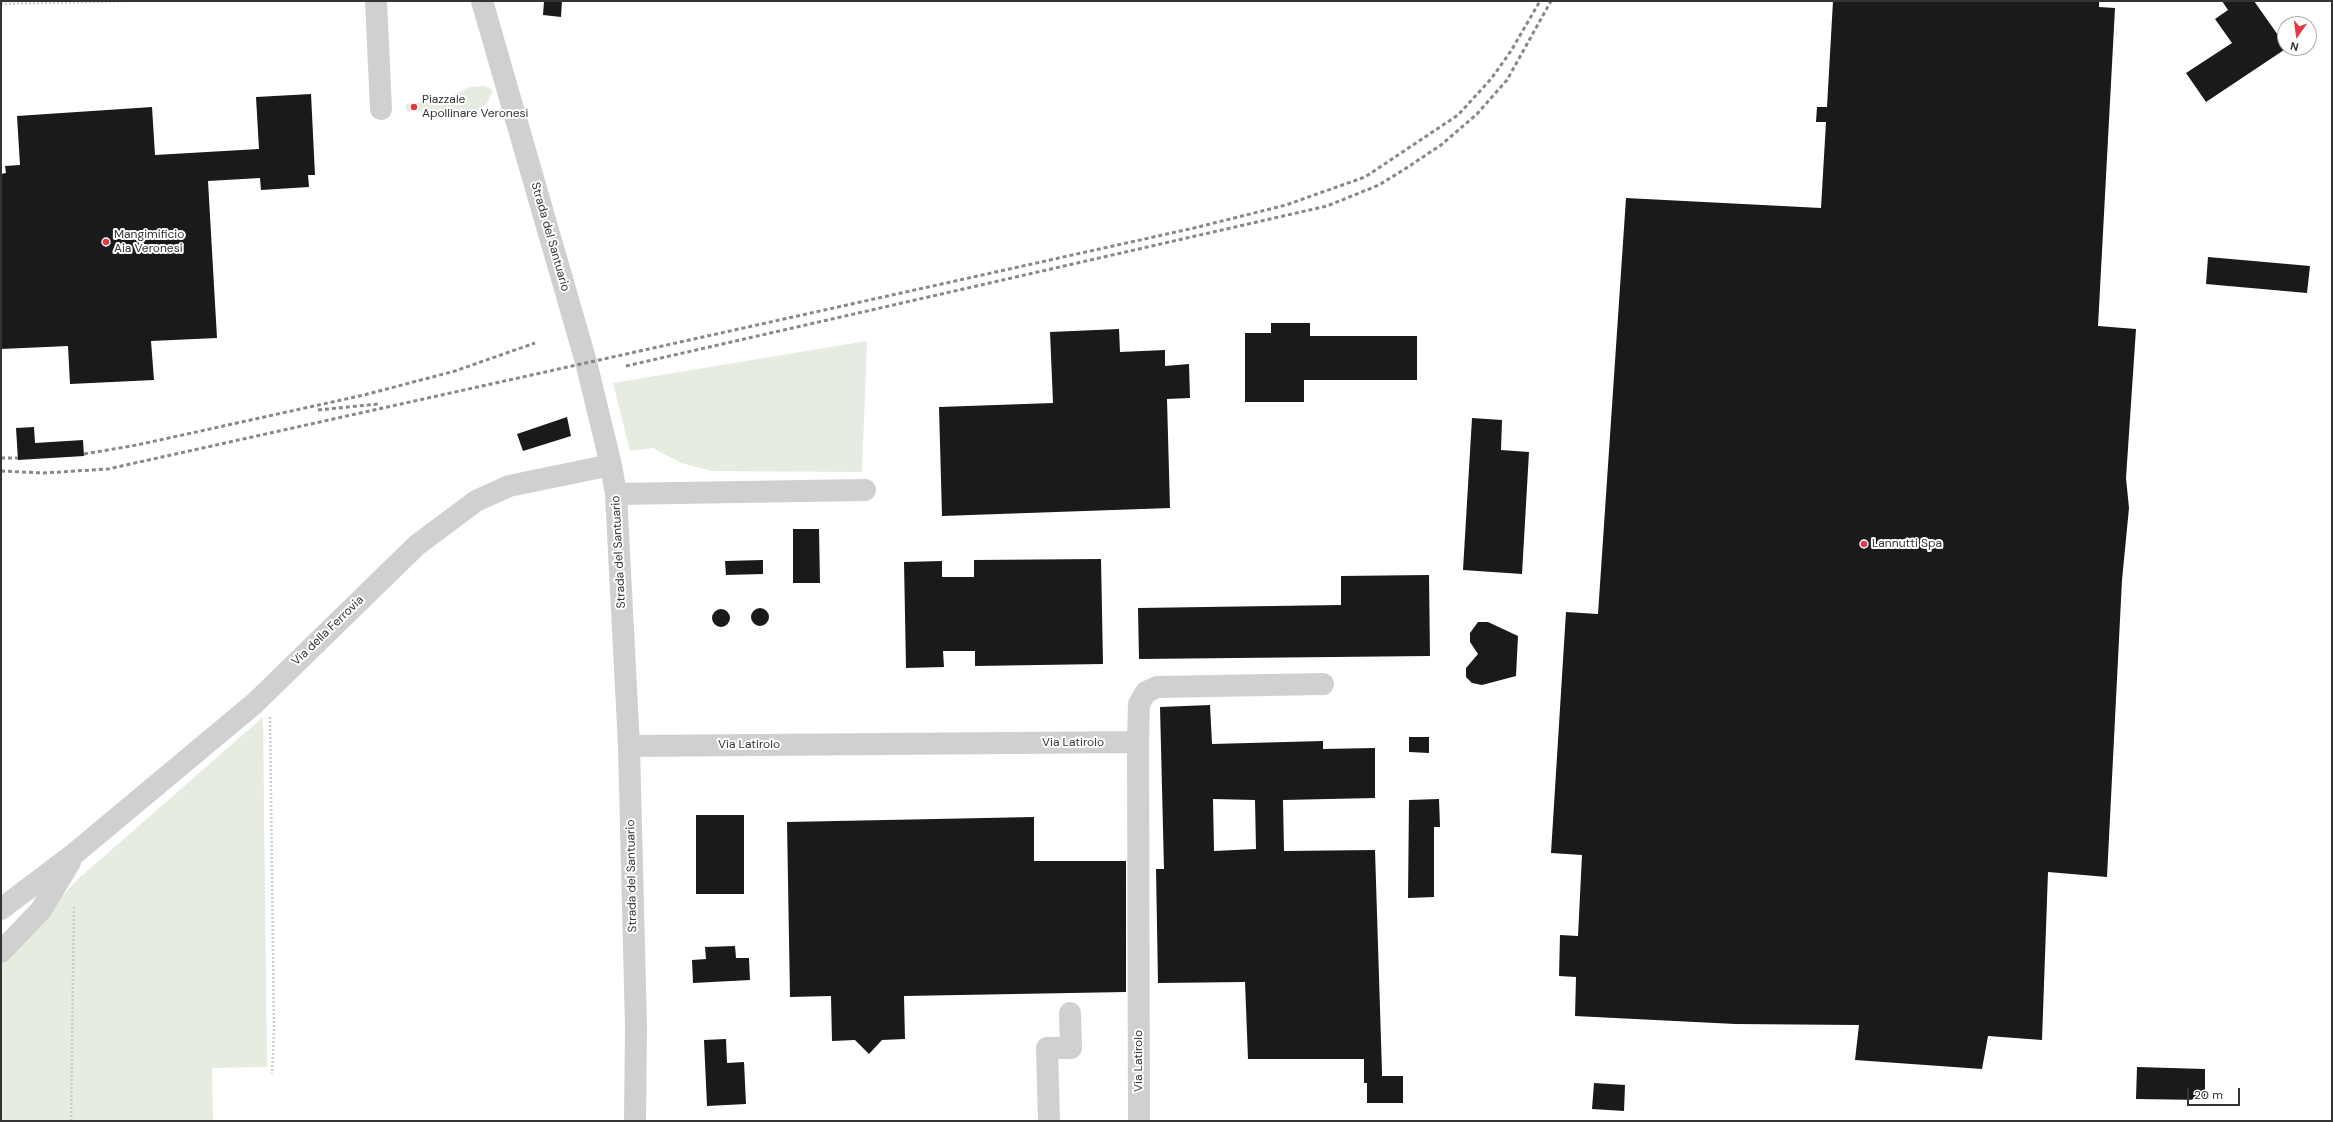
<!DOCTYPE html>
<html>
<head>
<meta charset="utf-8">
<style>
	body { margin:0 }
	#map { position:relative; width:2333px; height:1122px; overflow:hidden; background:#fff; font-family:"DM Sans",sans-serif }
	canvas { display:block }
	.frame { position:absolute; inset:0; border:2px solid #333; pointer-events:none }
	.north { position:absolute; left:2277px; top:16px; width:40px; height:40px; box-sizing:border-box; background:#fff; border:1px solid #adadad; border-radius:50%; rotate:194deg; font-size:11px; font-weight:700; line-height:16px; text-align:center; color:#333 }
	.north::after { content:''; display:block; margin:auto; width:14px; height:18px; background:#e63946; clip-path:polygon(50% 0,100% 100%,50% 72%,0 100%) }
	.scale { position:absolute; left:2187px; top:1088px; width:53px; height:18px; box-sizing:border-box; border:2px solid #333; border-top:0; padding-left:5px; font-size:12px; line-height:14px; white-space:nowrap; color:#333; -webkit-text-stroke:3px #fff; paint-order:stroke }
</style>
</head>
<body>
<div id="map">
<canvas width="2333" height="1122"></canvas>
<div class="frame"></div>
<div class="north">N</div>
<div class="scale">20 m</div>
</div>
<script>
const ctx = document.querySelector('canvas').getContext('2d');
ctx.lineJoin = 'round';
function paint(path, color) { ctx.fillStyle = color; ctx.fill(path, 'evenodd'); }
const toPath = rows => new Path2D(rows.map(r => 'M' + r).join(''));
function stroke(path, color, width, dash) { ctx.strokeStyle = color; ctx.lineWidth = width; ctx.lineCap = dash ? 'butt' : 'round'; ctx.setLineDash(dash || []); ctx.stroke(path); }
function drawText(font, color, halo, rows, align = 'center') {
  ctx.font = font + ' "DM Sans",sans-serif'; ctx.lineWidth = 4; ctx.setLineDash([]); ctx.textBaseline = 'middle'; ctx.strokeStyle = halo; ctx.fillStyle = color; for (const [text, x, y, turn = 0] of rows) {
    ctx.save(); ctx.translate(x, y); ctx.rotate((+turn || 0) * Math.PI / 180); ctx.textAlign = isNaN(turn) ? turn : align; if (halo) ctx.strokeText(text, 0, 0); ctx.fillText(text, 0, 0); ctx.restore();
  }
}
const green = toPath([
	[485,86,493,90,488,102,477,111,457,113,406,111,406,104,441,100,470,87],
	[867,341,862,472,712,471,681,463,653,448,630,451,613,383],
	[263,717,267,1067,212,1068,213,1121,1,1121,1,963,77,880]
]);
const building = toPath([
	[544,1,562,1,561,17,543,15],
	[1833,1,2099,1,2099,7,2115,8,2098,326,2136,329,2126,478,2129,508,2122,580,2107,877,2048,872,2042,1040,1988,1036,1982,1069,1855,1060,1859,1025,1735,1024,1575,1016,1576,977,1559,976,1560,935,1578,936,1582,855,1551,853,1566,612,1598,614,1626,198,1821,208,1826,122,1816,122,1817,107,1827,107],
	[2222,1,2254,1,2285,45,2285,48,2287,48,2206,102,2186,73,2232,43,2215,19,2228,10],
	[311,94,315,175,308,175,309,187,261,190,260,178,208,181,217,338,151,341,154,380,70,384,68,346,1,349,1,174,6,173,5,166,20,165,17,116,152,107,155,155,259,149,256,97],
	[2208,257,2310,266,2307,293,2206,284],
	[1271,323,1310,323,1310,336,1417,336,1417,380,1304,380,1304,402,1245,402,1245,333,1271,333],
	[1119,329,1120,352,1165,350,1165,366,1189,364,1190,398,1167,399,1170,508,942,516,939,407,1053,403,1050,332],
	[567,417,571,436,523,451,517,434],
	[1472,418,1502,420,1501,450,1529,452,1522,574,1463,570],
	[34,427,35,443,83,440,84,456,18,460,16,428],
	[793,529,819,529,820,583,793,583],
	[1101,559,1103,664,975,666,975,651,943,651,944,667,906,668,904,562,942,561,942,577,974,577,974,560],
	[763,560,763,574,726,575,725,561],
	[1429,575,1430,656,1139,659,1138,608,1341,605,1341,576],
	'751 617a9 9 0 1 1 18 0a9 9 0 1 1-18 0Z',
	'712 618a9 9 0 1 1 18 0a9 9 0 1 1-18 0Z',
	[1478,622,1488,622,1518,636,1516,676,1482,685,1472,683,1466,677,1466,668,1478,654,1470,642,1470,633],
	[1210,705,1212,744,1323,741,1323,749,1375,748,1375,798,1283,800,1284,851,1375,850,1382,1072,1382,1076,1403,1076,1403,1103,1367,1103,1367,1083,1364,1083,1364,1059,1248,1059,1245,982,1158,983,1156,869,1164,869,1160,707],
	[1213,799,1255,800,1256,849,1214,851],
	[1409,737,1429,737,1429,753,1409,752],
	[1439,799,1440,827,1434,827,1434,897,1408,898,1409,800],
	[696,815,744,815,744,894,696,894],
	[1034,817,1034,861,1126,861,1126,992,904,996,905,1039,882,1040,869,1054,855,1040,832,1041,831,996,790,997,787,822],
	[735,946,736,958,749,958,750,980,693,983,692,960,706,959,705,947],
	[726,1039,727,1063,744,1062,746,1104,707,1106,704,1040],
	[2137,1067,2205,1069,2205,1100,2136,1099],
	[1594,1083,1625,1085,1624,1111,1592,1109]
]);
const path = toPath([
	[1,4,129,1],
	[270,717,274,1030,272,1074],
	[71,1121,74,905]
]);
const minor = toPath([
	[376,1,381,109],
	[482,1,586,362,611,465,616,494,629,746,636,1027,635,1121],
	[616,494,865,490],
	[1138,742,1139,704,1146,692,1157,687,1323,684],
	[629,746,1138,742,1139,1121],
	[1,909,74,854,255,703,417,545,476,501,509,486,611,465],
	[1,952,41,910,70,862],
	[1049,1121,1047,1048,1071,1048,1070,1013]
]);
const rail = toPath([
	[626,366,1327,206,1379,185,1408,167,1441,145,1477,114,1507,80,1551,1],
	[318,410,378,404],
	[84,454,137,445,364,395,455,371,535,343],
	[1,458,18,458],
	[1,471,43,473,108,469,1194,228,1286,205,1365,177,1458,115,1491,79,1511,51,1540,1]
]);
const markers = [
	[414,107,4,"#e63946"],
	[106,242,4,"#e63946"],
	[1864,544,4,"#e63946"]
];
const poiNames = [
	["Piazzale",422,100],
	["Apollinare Veronesi",422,114],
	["Mangimificio",114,235],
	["Aia Veronesi",114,249],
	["Lannutti Spa",1872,544]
];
const streetNames = [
	["Strada del Santuario",550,237,74],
	["Strada del Santuario",619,552,-93],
	["Via della Ferrovia",328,631,-44],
	["Via Latirolo",1073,743],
	["Via Latirolo",749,745],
	["Strada del Santuario",632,876,-91],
	["Via Latirolo",1139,1061,-90]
];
paint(green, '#e6ecdf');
paint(building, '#1a1a1a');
stroke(path, '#cdcdcd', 2.5, [2, 2]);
stroke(minor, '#d0d0d0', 22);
stroke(rail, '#888', 3, [4, 3]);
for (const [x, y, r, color] of markers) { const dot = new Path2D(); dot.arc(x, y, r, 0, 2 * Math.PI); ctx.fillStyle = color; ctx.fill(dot); stroke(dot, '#fff', 1.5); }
drawText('12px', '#333', '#fff', poiNames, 'left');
drawText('12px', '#333', '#fff', streetNames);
</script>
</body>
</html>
